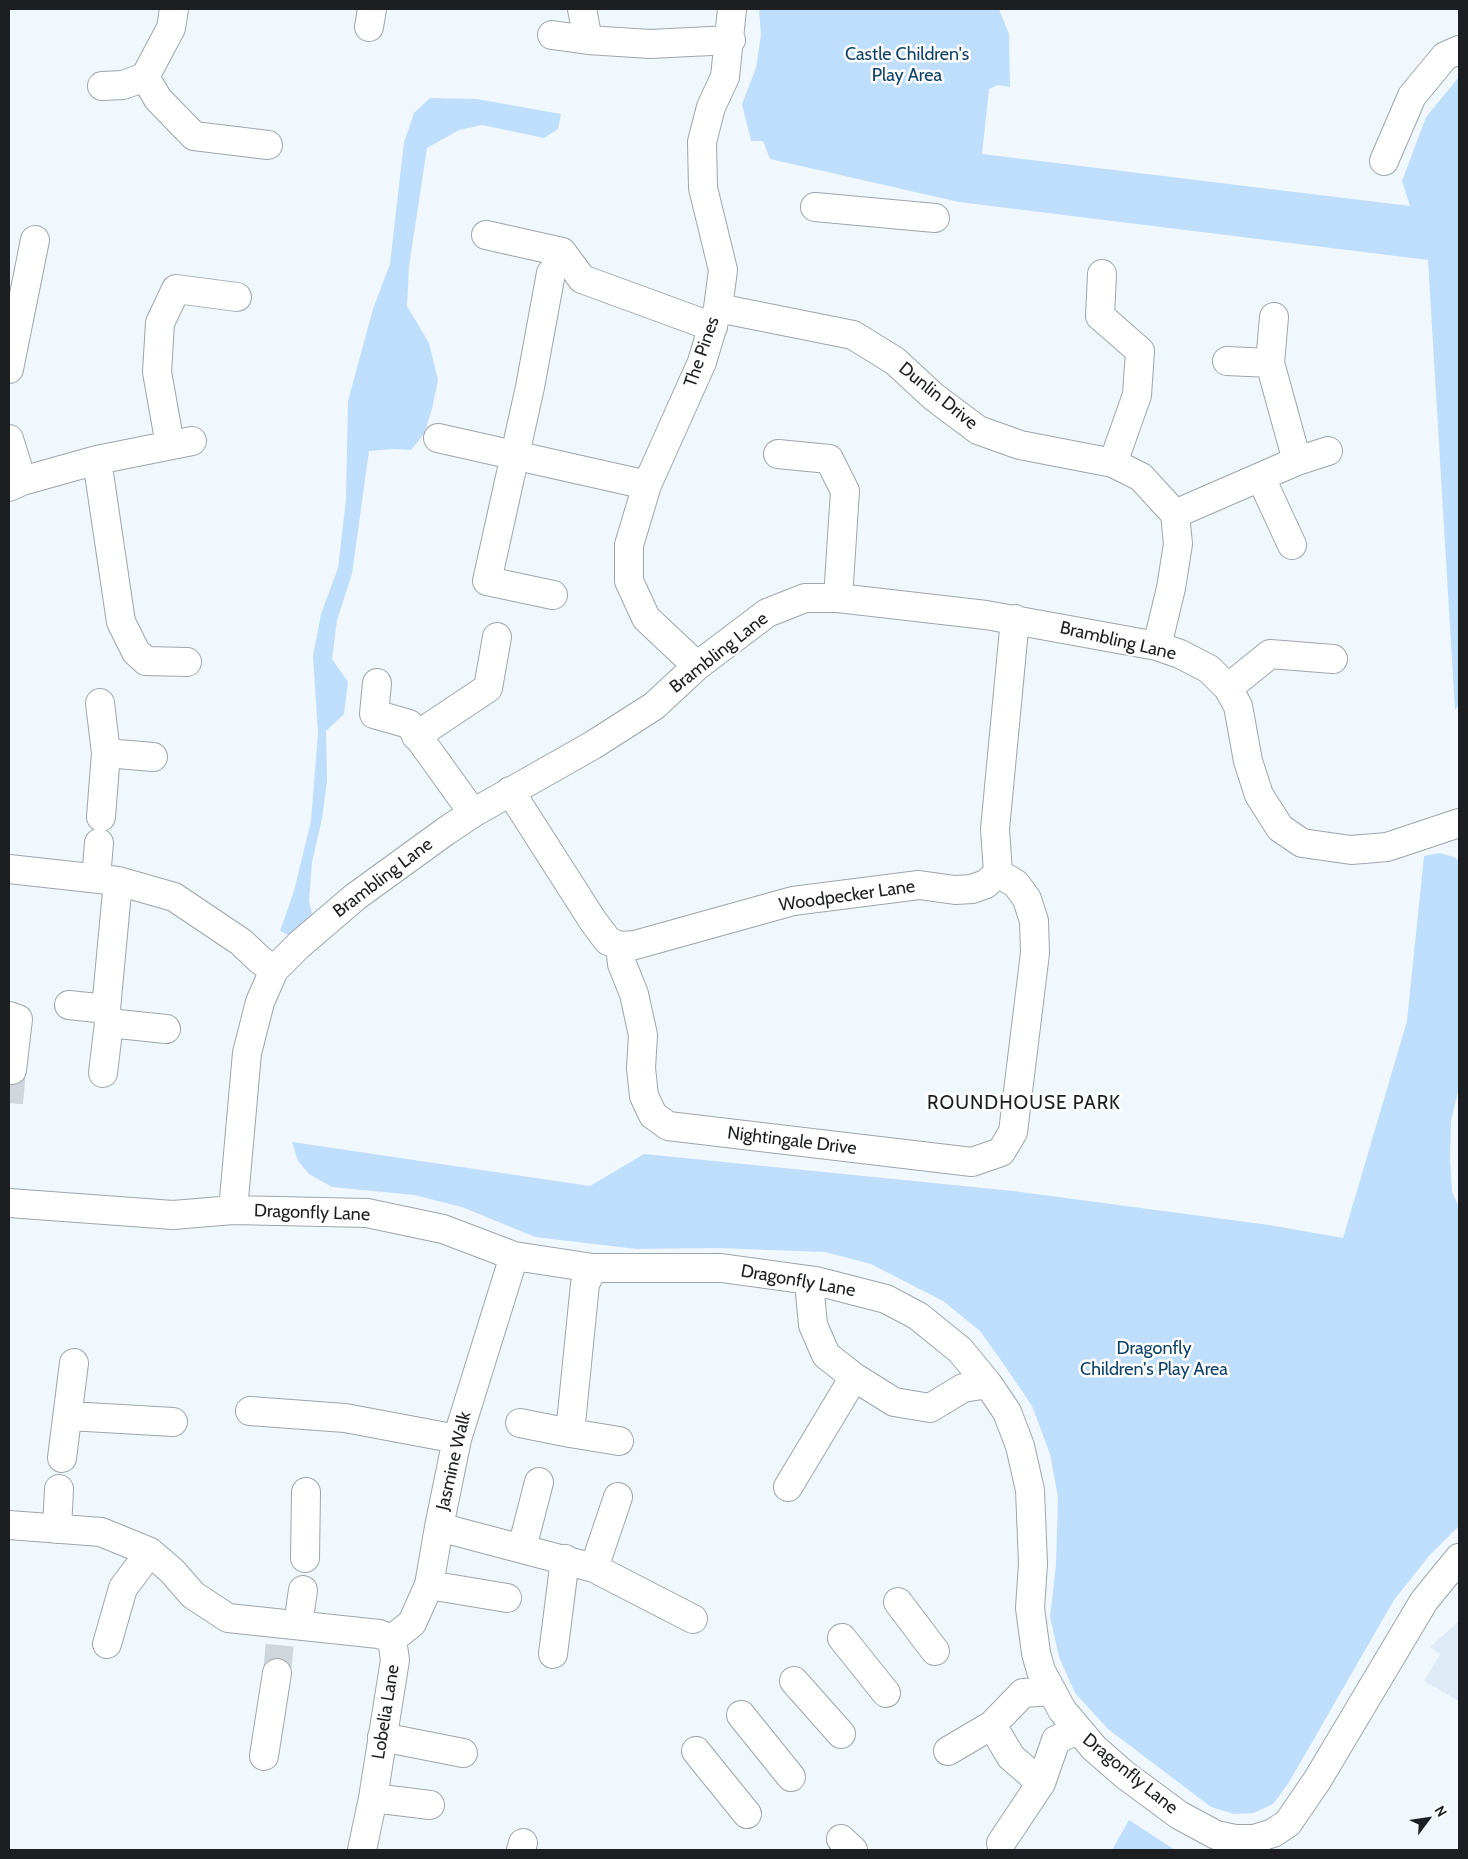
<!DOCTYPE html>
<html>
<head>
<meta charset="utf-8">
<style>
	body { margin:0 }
	#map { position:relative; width:1468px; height:1859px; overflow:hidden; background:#f0f7fd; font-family:Cabin,sans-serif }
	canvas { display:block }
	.frame { position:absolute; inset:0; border:10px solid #1c1e21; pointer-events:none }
	.north { position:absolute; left:1403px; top:1794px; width:50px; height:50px; -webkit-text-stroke:4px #fff; paint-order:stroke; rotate:59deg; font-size:14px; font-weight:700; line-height:20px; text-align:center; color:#1c1e21 }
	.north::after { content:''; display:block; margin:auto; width:18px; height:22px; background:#1c1e21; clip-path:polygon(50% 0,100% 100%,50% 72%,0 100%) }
</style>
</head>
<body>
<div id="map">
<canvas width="1468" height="1859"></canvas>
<div class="frame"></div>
<div class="north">N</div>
</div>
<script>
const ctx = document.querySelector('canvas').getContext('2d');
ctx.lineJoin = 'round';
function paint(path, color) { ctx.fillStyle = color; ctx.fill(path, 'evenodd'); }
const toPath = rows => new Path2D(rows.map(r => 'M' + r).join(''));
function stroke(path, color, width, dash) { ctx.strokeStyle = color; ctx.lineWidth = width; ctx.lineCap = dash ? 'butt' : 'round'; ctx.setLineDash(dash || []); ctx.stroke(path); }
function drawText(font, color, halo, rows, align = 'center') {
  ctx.font = font + ' Cabin,sans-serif'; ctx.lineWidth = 5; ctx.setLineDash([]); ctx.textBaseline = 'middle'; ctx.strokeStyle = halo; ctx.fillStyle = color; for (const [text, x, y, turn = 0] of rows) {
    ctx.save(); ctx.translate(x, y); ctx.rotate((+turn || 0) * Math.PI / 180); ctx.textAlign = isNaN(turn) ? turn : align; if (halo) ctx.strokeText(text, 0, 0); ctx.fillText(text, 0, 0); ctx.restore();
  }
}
const built = toPath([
	[1459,1621,1459,1701,1424,1681,1440,1654,1430,1647]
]);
const green = toPath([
	[759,9,999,9,1009,34,1010,87,998,85,989,89,982,154,1410,206,1402,181,1426,117,1459,77,1459,705,1455,710,1428,260,959,202,770,159,763,141,751,141,742,104,756,68,761,35],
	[430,98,477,99,561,114,558,129,544,138,482,125,459,130,427,148,409,266,407,306,429,343,438,380,432,409,424,434,411,450,394,449,369,451,352,574,337,620,332,659,348,682,344,714,326,731,327,781,322,819,312,862,309,901,312,914,305,929,290,936,280,931,294,891,311,821,318,733,313,656,321,614,338,568,346,500,348,401,373,309,390,264,404,142,414,113],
	[1439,853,1454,857,1459,861,1459,1088,1451,1121,1450,1157,1452,1192,1459,1207,1459,1526,1429,1556,1394,1600,1288,1784,1273,1804,1254,1813,1234,1814,1211,1807,1108,1729,1075,1693,1059,1657,1050,1617,1056,1565,1058,1497,1050,1454,1032,1406,1005,1366,980,1331,943,1301,871,1264,825,1252,716,1248,636,1249,535,1237,462,1207,414,1195,332,1187,309,1174,298,1161,292,1142,590,1186,644,1154,1013,1191,1269,1225,1343,1238,1407,1021,1424,856],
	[1129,1820,1172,1848,1175,1850,1112,1850]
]);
const minorTunnel = toPath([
	[9,1103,12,1070],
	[277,1673,280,1642]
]);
const minor = toPath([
	[582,9,588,40,650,44,731,40],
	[369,27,372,9],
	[552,35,588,40],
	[145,77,158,99,194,136,268,145],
	[102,86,123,85,145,77,171,28,174,9],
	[1384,161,1412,96,1445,56,1459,50],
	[815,207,935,218],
	[486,235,562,252,582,279,713,327],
	[551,273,530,387,487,581,553,595],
	[1102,274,1100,316,1140,351,1137,395,1113,463],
	[718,308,853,335,895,361,934,397,978,430,1020,445,1113,463,1141,477,1175,514,1178,544,1171,588,1157,646],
	[1274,317,1270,363,1297,461],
	[1227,361,1270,363],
	[9,369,35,240],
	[438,438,647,485],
	[9,439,22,481],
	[170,445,157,372,160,323,176,289,237,297],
	[778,454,829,459,845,491,838,598],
	[97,460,121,622,136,652,146,661,187,662],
	[1261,478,1292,545],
	[9,487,22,481,97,460,192,441],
	[1175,514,1297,461,1328,451],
	[697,666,646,618,629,581,629,545,647,485,702,362,718,308,723,270,703,188,702,142,711,107,725,77,732,9],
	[377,683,374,714,409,724,473,813],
	[1228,688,1270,654,1333,659],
	[100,703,106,753],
	[416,736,488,688,497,637],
	[510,791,593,921,608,941,620,946,622,964,634,994,643,1035,641,1068,644,1096,653,1115,668,1126,972,1162,1001,1152,1013,1132,1035,953,1034,921,1027,899,1016,884,998,873],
	[101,817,106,753,153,757],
	[9,869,118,881,174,897,241,942,260,960,274,970],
	[96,878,99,843],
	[620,946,635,945,793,901,919,885,955,890,972,889,986,884,998,873,995,829,1015,619],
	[69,1005,106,1009,118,881],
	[106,1009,109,1023,166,1029],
	[9,1016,18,1019,12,1070],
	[103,1073,109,1023],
	[9,1203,173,1215,233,1210,367,1213,443,1229,514,1256,593,1268,721,1268,816,1281,886,1299,918,1316,960,1350,988,1384,1007,1412,1020,1446,1030,1490,1033,1564,1030,1608,1036,1653,1041,1671,1062,1710,1094,1748,1125,1775,1179,1815,1216,1835,1235,1839,1254,1839,1273,1833,1288,1823,1318,1779,1424,1601,1459,1558],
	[233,1210,247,1053,260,1002,274,970,299,945,355,897,446,831,473,813,593,745,654,706,697,666,767,613,805,598,838,598,986,615,1157,646,1180,654,1209,669,1228,688,1238,706,1248,761,1259,795,1280,828,1302,843,1351,850,1387,847,1459,823],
	[514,1256,457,1439,439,1527,594,1568,693,1619],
	[593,1268,585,1284,570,1433,619,1441],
	[816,1281,810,1293,813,1325,826,1355,854,1377,894,1402,930,1408,963,1388,988,1384],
	[250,1411,345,1418,457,1439],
	[69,1416,173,1422],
	[520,1423,570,1433],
	[62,1458,74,1363],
	[788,1487,854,1377],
	[9,1525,101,1532,150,1552,172,1571,193,1595,228,1618,379,1634,392,1639],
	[57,1529,59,1489],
	[522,1548,539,1482],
	[305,1558,306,1492],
	[594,1568,618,1497],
	[429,1585,507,1598],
	[898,1602,935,1651],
	[298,1625,303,1590],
	[842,1638,886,1693],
	[107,1644,123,1588,150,1552],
	[553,1654,565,1559],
	[794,1681,841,1734],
	[741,1715,791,1777],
	[992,1725,1011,1757,1041,1783],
	[382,1737,463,1753],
	[696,1751,747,1814],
	[948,1751,992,1725,1023,1693,1052,1691],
	[264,1756,277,1673],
	[373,1798,430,1805],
	[841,1839,853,1850],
	[1001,1843,1041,1783,1056,1740,1077,1730],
	[362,1850,373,1798,395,1660,392,1639,412,1623,429,1585,439,1527],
	[521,1850,523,1843]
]);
const parkNames = [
	["Castle Children's",907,55],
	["Play Area",907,76],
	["Dragonfly",1154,1349],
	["Children's Play Area",1154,1370]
];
const streetNames = [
	["The Pines",702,352,-71],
	["Dunlin Drive",938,396,39],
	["Brambling Lane",1118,641,13],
	["Brambling Lane",719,653,-38],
	["Brambling Lane",383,878,-37],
	["Woodpecker Lane",847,896,-8],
	["Nightingale Drive",792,1141,7],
	["Dragonfly Lane",312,1213,2],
	["Dragonfly Lane",798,1281,10],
	["Jasmine Walk",454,1461,-77],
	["Lobelia Lane",386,1712,-81],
	["Dragonfly Lane",1130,1774,39]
];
const neighbourhoodNames = [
	["ROUNDHOUSE PARK",1024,1103]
];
paint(built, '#deebf7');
paint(green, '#bfdefc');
stroke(minorTunnel, '#d0d6dc', 28, [28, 14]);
stroke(minor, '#9ea5ab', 30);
stroke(minor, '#fff', 28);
drawText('18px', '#0f4268', '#fff', parkNames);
drawText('18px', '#1c1e21', '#fff', streetNames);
ctx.letterSpacing = '1px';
drawText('19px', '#1c1e21', '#fff', neighbourhoodNames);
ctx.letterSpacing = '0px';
</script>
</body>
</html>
